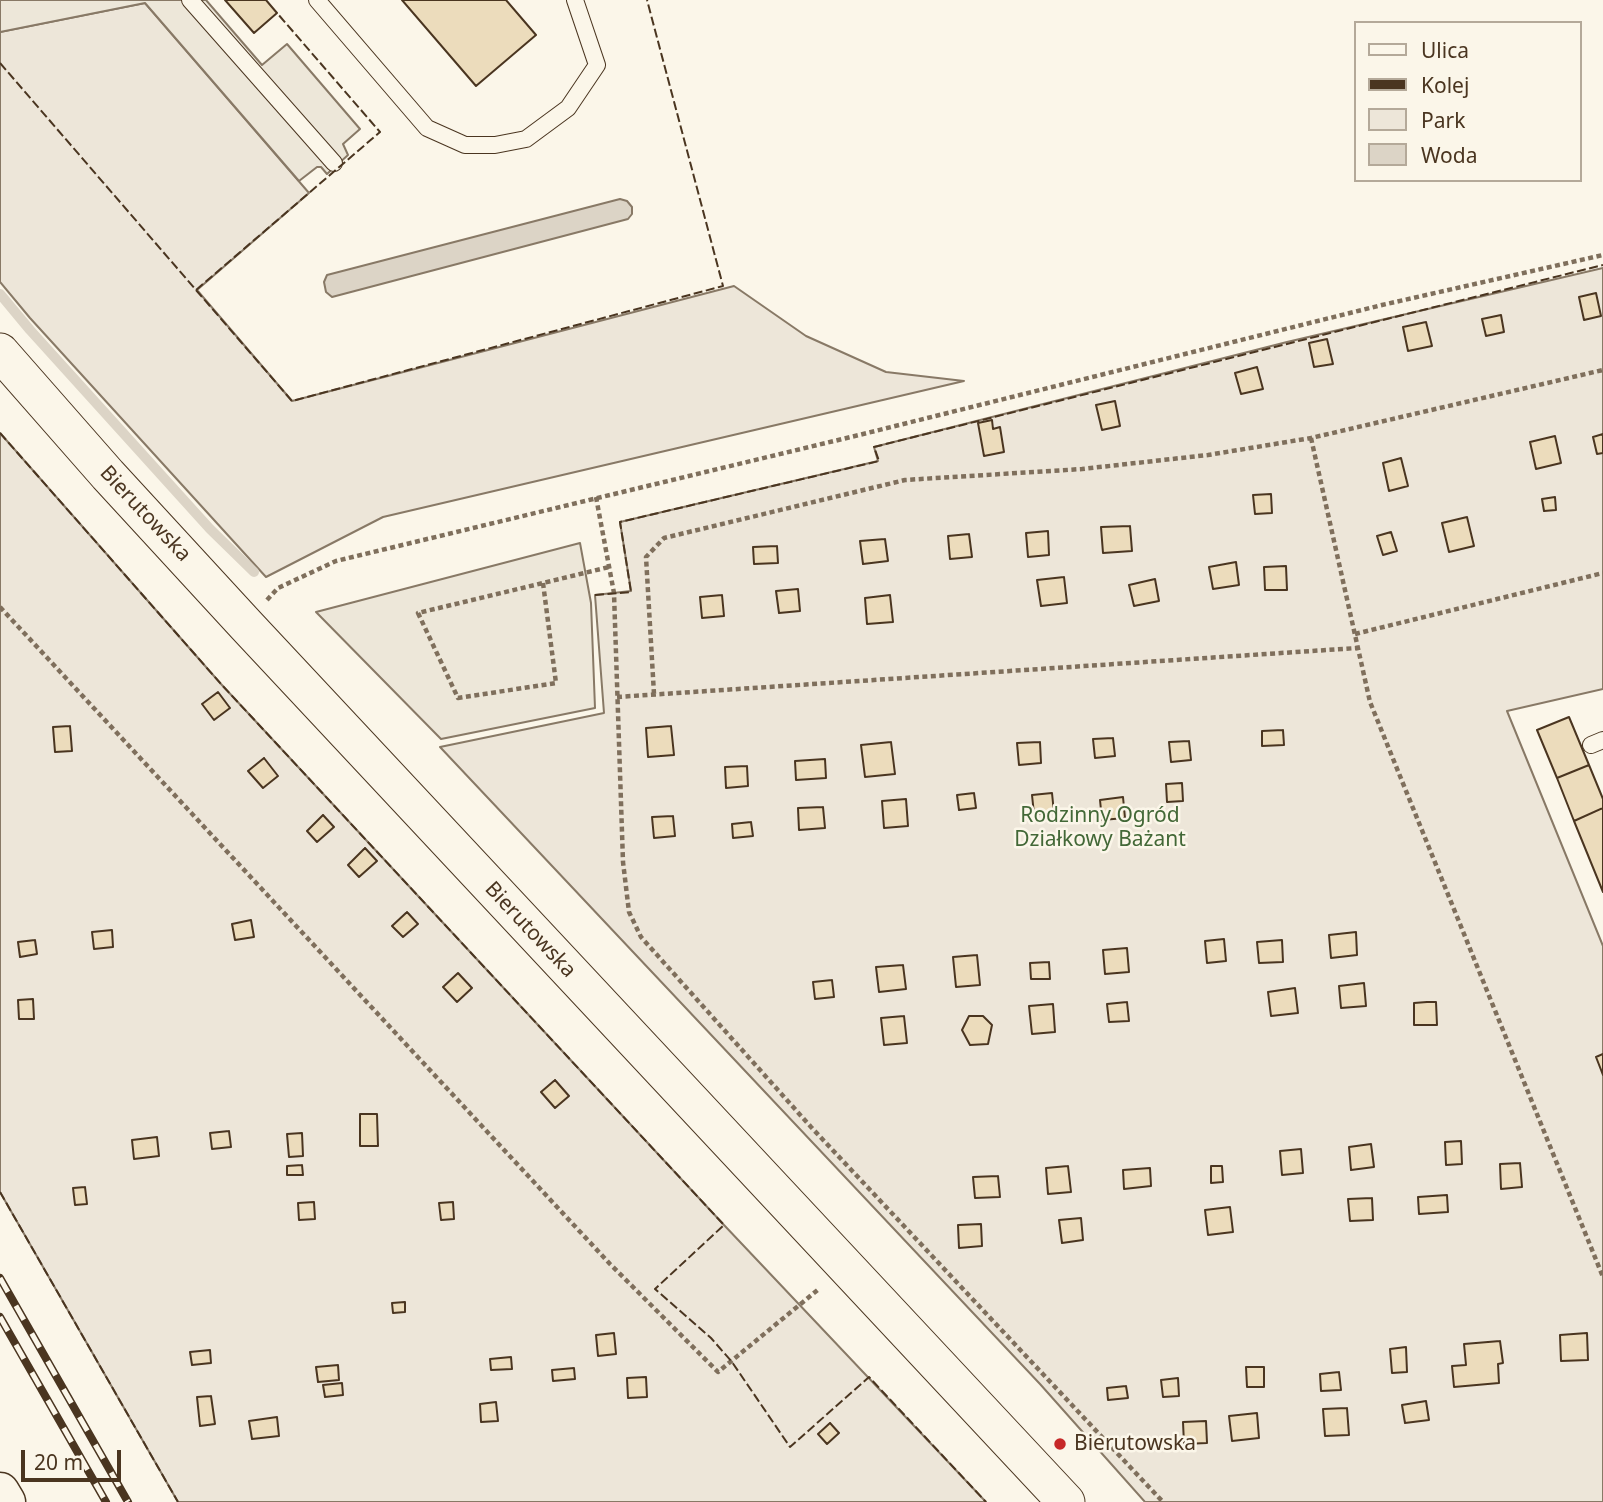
<!DOCTYPE html>
<html>
<head>
<meta charset="utf-8">
<style>
	body { margin:0 }
	#map { position:relative; width:1603px; height:1502px; overflow:hidden; background:#fbf6e9; font-family:"Noto Sans",sans-serif }
	canvas { display:block }
	.legend { position:absolute; left:1354px; top:21px; width:228px; height:161px; box-sizing:border-box; background:#fbf6e9; border:2px solid #b4a999; margin:0; padding:9px 12px; list-style:none; font-size:21px; color:#4a3520 }
	.legend li { display:flex; align-items:center; gap:14px; height:35px }
	.legend b { width:35px; border:2px solid #b4a999 }
	.scale { position:absolute; left:21px; top:1450px; width:100px; height:32px; box-sizing:border-box; border:4px solid #4a3520; border-top:0; padding-left:9px; font-size:21px; line-height:24px; white-space:nowrap; color:#4a3520; -webkit-text-stroke:5px #fbf6e9; paint-order:stroke }
</style>
</head>
<body>
<div id="map">
<canvas width="1603" height="1502"></canvas>
<ul class="legend">
<li><b style="height:9px;background:#fbf6e9"></b>Ulica</li>
<li><b style="height:9px;background:#4a3520"></b>Kolej</li>
<li><b style="height:19px;background:#ede6d9"></b>Park</li>
<li><b style="height:19px;background:#dcd4c6"></b>Woda</li>
</ul>
<div class="scale">20 m</div>
</div>
<script>
const ctx = document.querySelector('canvas').getContext('2d');
ctx.lineJoin = 'round';
function paint(path, color) { ctx.fillStyle = color; ctx.fill(path, 'evenodd'); }
const toPath = rows => new Path2D(rows.map(r => 'M' + r).join(''));
function stroke(path, color, width, dash) { ctx.strokeStyle = color; ctx.lineWidth = width; ctx.lineCap = dash ? 'butt' : 'round'; ctx.setLineDash(dash || []); ctx.stroke(path); }
function drawText(font, color, halo, rows, align = 'center') {
  ctx.font = font + ' "Noto Sans",sans-serif'; ctx.lineWidth = 5; ctx.setLineDash([]); ctx.textBaseline = 'middle'; ctx.strokeStyle = halo; ctx.fillStyle = color; for (const [text, x, y, turn = 0] of rows) {
    ctx.save(); ctx.translate(x, y); ctx.rotate((+turn || 0) * Math.PI / 180); ctx.textAlign = isNaN(turn) ? turn : align; if (halo) ctx.strokeText(text, 0, 0); ctx.fillText(text, 0, 0); ctx.restore();
  }
}
const green = toPath([
	[145,3,309,193,197,290,292,401,734,286,806,336,886,372,964,381,383,517,266,577,30,318,0,282,0,32,145,3],
	[1603,268,1603,689,1507,711,1603,946,1603,1502,1145,1502,1040,1384,440,747,604,713,595,595,631,591,620,522,878,461,874,447,1287,342,1603,268],
	[0,433,221,684,724,1225,986,1502,178,1502,0,1192,0,433]
]);
const parking = toPath([
	[0,0,206,0,262,65,287,44,360,129,343,144,348,155,327,174,321,167,317,167,299,181,145,3,0,32,0,0],
	[580,543,591,603,595,708,441,739,316,612,580,543]
]);
const water = toPath([
	[620,199,627,201,632,207,632,214,628,219,332,297,326,292,324,282,327,275,620,199]
]);
const stream = toPath([
	[0,294,30,330,210,529,254,572]
]);
const building = toPath([
	[225,0,266,0,277,13,254,33,225,0],
	[402,0,506,0,536,35,476,86,402,0],
	[1596,293,1601,316,1584,320,1579,297,1596,293],
	[1501,315,1504,332,1486,336,1482,319,1501,315],
	[1426,322,1432,346,1408,351,1403,327,1426,322],
	[1327,339,1333,364,1314,367,1309,343,1327,339],
	[1257,367,1263,389,1241,394,1235,373,1257,367],
	[1115,401,1120,426,1102,430,1096,405,1115,401],
	[992,420,993,429,1000,427,1004,452,984,456,978,423,992,420],
	[1603,434,1603,453,1597,454,1593,437,1603,434],
	[1555,436,1561,463,1536,469,1530,442,1555,436],
	[1401,458,1408,486,1389,491,1383,463,1401,458],
	[1271,494,1272,513,1255,514,1253,495,1271,494],
	[1555,497,1556,510,1544,511,1542,499,1555,497],
	[1467,517,1474,546,1449,552,1442,523,1467,517],
	[1130,526,1132,551,1103,553,1101,527,1130,526],
	[1048,531,1049,555,1028,557,1026,533,1048,531],
	[1391,532,1397,551,1383,555,1377,536,1391,532],
	[969,534,972,557,950,559,948,536,969,534],
	[885,539,888,561,863,564,860,541,885,539],
	[777,546,778,563,754,564,753,547,777,546],
	[1236,562,1239,585,1213,589,1209,567,1236,562],
	[1286,566,1287,590,1265,590,1264,567,1286,566],
	[1064,577,1067,603,1041,606,1037,580,1064,577],
	[1155,579,1159,601,1134,606,1129,585,1155,579],
	[798,589,800,611,779,613,776,591,798,589],
	[722,595,724,616,702,618,700,597,722,595],
	[890,595,893,622,867,624,865,598,890,595],
	[218,692,230,708,214,720,202,704,218,692],
	[1569,717,1589,765,1557,778,1537,730,1569,717],
	[70,726,72,751,55,752,53,727,70,726],
	[671,726,674,755,648,757,646,728,671,726],
	[1283,730,1284,745,1262,746,1262,731,1283,730],
	[1113,738,1115,756,1095,758,1093,739,1113,738],
	[1189,741,1191,760,1171,762,1169,742,1189,741],
	[891,742,895,774,865,777,861,745,891,742],
	[1040,742,1041,763,1019,765,1017,743,1040,742],
	[264,758,278,776,263,788,248,771,264,758],
	[825,759,826,778,796,780,795,761,825,759],
	[1589,765,1603,799,1603,808,1574,821,1557,778,1589,765],
	[747,766,748,786,726,788,725,767,747,766],
	[1182,783,1183,801,1167,802,1166,784,1182,783],
	[974,793,976,808,959,810,957,795,974,793],
	[1052,793,1054,813,1034,814,1032,795,1052,793],
	[1123,797,1125,818,1102,820,1100,800,1123,797],
	[906,799,908,826,884,828,882,801,906,799],
	[823,807,825,828,799,830,798,808,823,807],
	[1603,808,1603,892,1574,821,1603,808],
	[323,815,334,827,317,842,307,831,323,815],
	[673,816,675,836,654,838,652,817,673,816],
	[751,822,753,836,733,838,732,824,751,822],
	[365,848,377,861,359,877,348,865,365,848],
	[407,912,418,924,403,937,392,926,407,912],
	[251,920,254,937,235,940,232,924,251,920],
	[112,930,113,947,94,949,92,932,112,930],
	[1356,932,1357,955,1331,958,1329,935,1356,932],
	[1224,939,1226,961,1207,963,1205,941,1224,939],
	[35,940,37,954,20,957,18,942,35,940],
	[1282,940,1283,962,1259,963,1257,942,1282,940],
	[1127,948,1129,972,1105,974,1103,950,1127,948],
	[977,955,980,985,956,987,953,957,977,955],
	[1049,962,1050,979,1031,979,1030,963,1049,962],
	[903,965,906,989,879,992,876,967,903,965],
	[458,973,472,988,457,1002,443,987,458,973],
	[832,980,834,997,815,999,813,982,832,980],
	[1364,983,1366,1006,1341,1008,1339,986,1364,983],
	[1295,988,1298,1013,1271,1016,1268,992,1295,988],
	[33,999,34,1019,19,1019,18,1000,33,999],
	[1127,1002,1129,1021,1109,1022,1107,1004,1127,1002],
	[1427,1002,1436,1002,1437,1025,1414,1025,1414,1003,1427,1002],
	[1053,1004,1055,1032,1032,1034,1029,1006,1053,1004],
	[904,1016,907,1043,884,1045,881,1018,904,1016],
	[969,1016,983,1016,992,1025,988,1044,970,1045,962,1030,969,1016],
	[1603,1054,1603,1075,1596,1057,1603,1054],
	[555,1080,569,1096,555,1108,541,1092,555,1080],
	[360,1114,377,1114,378,1146,360,1146,360,1114],
	[229,1131,231,1147,212,1149,210,1133,229,1131],
	[302,1133,303,1156,289,1157,287,1134,302,1133],
	[157,1137,159,1156,134,1159,132,1140,157,1137],
	[1461,1141,1462,1164,1446,1165,1445,1142,1461,1141],
	[1371,1144,1374,1167,1351,1170,1349,1147,1371,1144],
	[1301,1149,1303,1173,1282,1175,1280,1151,1301,1149],
	[1520,1163,1522,1187,1501,1189,1500,1164,1520,1163],
	[302,1165,303,1175,287,1175,287,1166,302,1165],
	[1068,1166,1071,1192,1048,1194,1046,1168,1068,1166],
	[1211,1166,1222,1166,1223,1182,1211,1183,1211,1166],
	[1150,1168,1151,1186,1124,1189,1123,1170,1150,1168],
	[998,1176,1000,1197,975,1198,973,1177,998,1176],
	[85,1187,87,1204,75,1205,73,1188,85,1187],
	[1447,1195,1448,1212,1419,1214,1418,1197,1447,1195],
	[1372,1198,1373,1220,1350,1221,1348,1199,1372,1198],
	[314,1202,315,1219,299,1220,298,1203,314,1202],
	[453,1202,454,1219,441,1220,439,1203,453,1202],
	[1230,1207,1233,1232,1208,1235,1205,1210,1230,1207],
	[1081,1218,1083,1240,1062,1243,1059,1220,1081,1218],
	[981,1224,982,1246,959,1248,958,1225,981,1224],
	[405,1302,405,1312,393,1313,392,1303,405,1302],
	[614,1333,616,1354,598,1356,596,1335,614,1333],
	[1587,1333,1588,1360,1561,1361,1560,1335,1587,1333],
	[1500,1341,1503,1363,1498,1364,1499,1383,1454,1387,1452,1366,1466,1365,1464,1344,1500,1341],
	[1406,1347,1407,1372,1392,1373,1390,1349,1406,1347],
	[210,1350,211,1363,192,1365,190,1352,210,1350],
	[511,1357,512,1369,491,1370,490,1359,511,1357],
	[338,1365,339,1380,318,1382,316,1367,338,1365],
	[1246,1367,1264,1367,1264,1387,1247,1387,1246,1367],
	[574,1368,575,1379,553,1381,552,1370,574,1368],
	[1339,1372,1341,1390,1321,1391,1320,1374,1339,1372],
	[646,1377,647,1397,628,1398,627,1378,646,1377],
	[1178,1378,1179,1396,1163,1397,1161,1380,1178,1378],
	[342,1383,343,1395,325,1397,323,1385,342,1383],
	[1126,1386,1128,1398,1108,1400,1107,1388,1126,1386],
	[211,1396,215,1424,200,1426,197,1397,211,1396],
	[1426,1401,1429,1420,1405,1423,1402,1405,1426,1401],
	[496,1402,498,1421,481,1422,480,1404,496,1402],
	[1347,1408,1349,1435,1325,1436,1323,1409,1347,1408],
	[1257,1413,1259,1438,1232,1441,1229,1416,1257,1413],
	[277,1417,279,1436,252,1439,249,1421,277,1417],
	[1206,1421,1207,1443,1184,1444,1183,1422,1206,1421],
	[830,1423,839,1433,827,1444,818,1434,830,1423]
]);
const path = toPath([
	[1311,438,1370,702,1603,1277],
	[596,497,614,593,623,862,629,912,641,937,811,1127,1163,1502],
	[543,583,556,683,458,698,418,613,543,583,609,567],
	[267,600,278,588,336,561,859,435,1382,305,1603,255],
	[0,607,610,1264,718,1372,820,1288],
	[1355,634,1603,573],
	[654,694,646,557,664,538,905,480,1082,469,1208,455,1311,438,1603,370],
	[617,697,1357,648]
]);
const service = toPath([
	[190,0,334,163],
	[317,0,427,128,465,145,495,145,526,139,568,108,597,65,575,0],
	[1591,745,1603,740]
]);
const tertiary = toPath([
	[0,352,108,475,246,625,1066,1502]
]);
const secondary = toPath([
	[0,1492,6,1502]
]);
const rail = toPath([
	[0,1278,128,1502],
	[0,1317,106,1502]
]);
const fence = toPath([
	[0,63,196,290,380,132,277,13],
	[196,290,292,401,723,286,647,0],
	[0,433,221,684,724,1225,655,1289,711,1338,732,1362,790,1447,869,1377,986,1502],
	[595,595,631,592,620,522,879,461,874,447,1603,265],
	[0,1192,178,1502]
]);
const markers = [
	[1060,1444,7,"#c62828"]
];
const streetNames = [
	["Bierutowska",145,514,47],
	["Bierutowska",530,930,47]
];
const parkNames = [
	["Rodzinny Ogród",1100,816],
	["Działkowy Bażant",1100,840]
];
const poiNames = [
	["Bierutowska",1074,1444]
];
paint(green, '#ede6d9');
stroke(green, '#887966', 2);
paint(parking, '#ede7d9');
stroke(parking, '#887966', 2);
paint(water, '#dcd4c6');
stroke(water, '#887966', 2);
stroke(stream, '#dcd4c6', 10);
paint(building, '#ecdcbc');
stroke(building, '#4a3520', 2);
stroke(service, '#4a3520', 18);
stroke(tertiary, '#4a3520', 39);
stroke(secondary, '#4a3520', 41);
stroke(path, '#7f6f5c', 4.5, [5, 3.5]);
stroke(service, '#fbf6e9', 16);
stroke(tertiary, '#fbf6e9', 37);
stroke(secondary, '#fbf6e9', 38);
stroke(rail, '#4a3520', 8);
stroke(rail, '#fbf6e9', 5, [16]);
stroke(fence, '#4a3520', 2, [9, 3.5]);
for (const [x, y, r, color] of markers) { const dot = new Path2D(); dot.arc(x, y, r, 0, 2 * Math.PI); ctx.fillStyle = color; ctx.fill(dot); stroke(dot, '#fbf6e9', 2.5); }
drawText('21px', '#4a3520', '#fbf6e9', streetNames);
drawText('21px', '#436837', '#fbf6e9', parkNames);
drawText('21px', '#4a3520', '#fbf6e9', poiNames, 'left');
</script>
</body>
</html>
